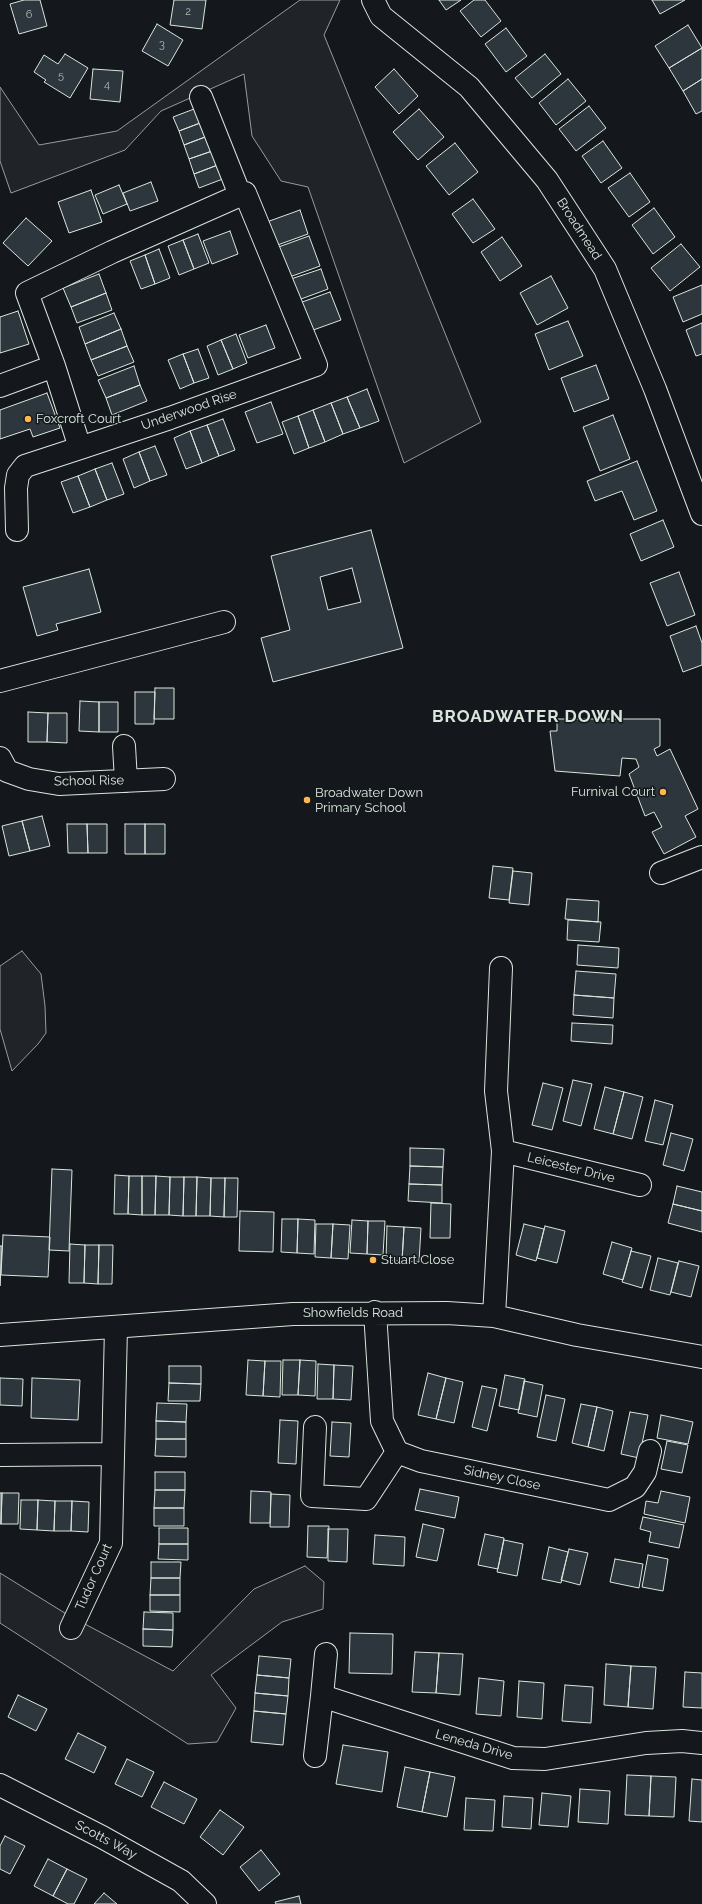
<!DOCTYPE html>
<html>
<head>
<meta charset="utf-8">
<style>
	body { margin:0 }
	canvas { display:block; background:#14181c }
</style>
</head>
<body>
<canvas width="702" height="1904"></canvas>
<script>
const ctx = document.querySelector('canvas').getContext('2d');
ctx.lineJoin = 'round';
function paint(path, color) { ctx.fillStyle = color; ctx.fill(path, 'evenodd'); }
const toPath = rows => new Path2D(rows.map(r => 'M' + r).join(''));
function stroke(path, color, width, dash) { ctx.strokeStyle = color; ctx.lineWidth = width; ctx.lineCap = dash ? 'butt' : 'round'; ctx.setLineDash(dash || []); ctx.stroke(path); }
function drawText(font, color, halo, rows, align = 'center') {
  ctx.font = font + ' Raleway,sans-serif'; ctx.lineWidth = 3; ctx.setLineDash([]); ctx.textBaseline = 'middle'; ctx.strokeStyle = halo; ctx.fillStyle = color; for (const [text, x, y, turn = 0] of rows) {
    ctx.save(); ctx.translate(x, y); ctx.rotate((+turn || 0) * Math.PI / 180); ctx.textAlign = isNaN(turn) ? turn : align; if (halo) ctx.strokeText(text, 0, 0); ctx.fillText(text, 0, 0); ctx.restore();
  }
}
const green = toPath([
	[300,0,340,0,324,35,481,422,404,463,308,187,281,181,252,136,244,74,161,111,125,150,11,193,0,161,0,87,39,145,117,131,300,0],
	[22,951,41,974,45,1006,46,1033,38,1044,12,1071,0,1029,0,966,22,951],
	[305,1566,324,1582,323,1609,282,1622,211,1675,236,1708,217,1742,188,1744,0,1623,0,1573,68,1615,173,1671,254,1589,305,1566]
]);
const building = toPath([
	[24,0,40,0,47,26,19,34,10,4,24,0],
	[174,0,206,0,202,29,170,25,174,0],
	[439,0,461,0,446,10,439,0],
	[474,0,485,0,501,21,481,37,460,11,474,0],
	[652,0,685,0,660,14,652,0],
	[157,24,183,40,168,66,142,51,157,24],
	[688,25,702,48,669,68,655,46,688,25],
	[506,28,527,56,506,72,485,44,506,28],
	[702,48,702,79,683,91,669,68,702,48],
	[65,54,88,68,70,98,44,82,46,80,34,72,44,55,58,64,65,54],
	[545,54,561,74,532,98,515,78,545,54],
	[93,69,123,71,120,102,90,99,93,69],
	[394,69,418,96,399,114,375,87,394,69],
	[568,79,586,101,556,125,539,103,568,79],
	[702,79,702,111,696,114,683,91,702,79],
	[202,106,208,120,179,131,173,117,202,106],
	[589,106,606,128,576,151,559,129,589,106],
	[419,109,444,137,418,160,393,132,419,109],
	[208,120,213,134,184,145,179,131,208,120],
	[213,134,218,149,189,159,184,145,213,134],
	[603,141,622,168,601,183,582,156,603,141],
	[455,143,478,172,449,195,426,166,455,143],
	[218,149,223,163,194,174,189,159,218,149],
	[223,163,228,177,199,188,194,174,223,163],
	[630,173,650,202,629,217,608,188,630,173],
	[151,182,158,201,130,211,123,193,151,182],
	[119,185,127,204,103,214,95,195,119,185],
	[91,190,102,222,69,233,58,202,91,190],
	[473,199,495,229,473,243,452,214,473,199],
	[654,208,675,237,653,254,632,225,654,208],
	[300,210,308,234,272,247,264,223,300,210],
	[26,218,52,241,28,266,3,243,26,218],
	[230,231,238,254,212,264,203,241,230,231],
	[198,234,209,263,194,269,183,240,198,234],
	[309,236,320,266,284,279,273,249,309,236],
	[502,237,522,266,500,281,481,252,502,237],
	[183,240,194,269,179,275,168,246,183,240],
	[681,244,700,267,670,291,651,268,681,244],
	[159,249,170,278,155,284,145,255,159,249],
	[145,255,155,284,141,289,130,261,145,255],
	[321,269,328,289,293,302,285,281,321,269],
	[99,274,106,293,71,307,63,288,99,274],
	[551,276,568,308,537,325,520,293,551,276],
	[702,285,702,314,683,322,673,297,702,285],
	[330,292,341,320,305,333,294,305,330,292],
	[106,293,112,310,77,323,71,307,106,293],
	[18,311,29,344,0,353,0,317,18,311],
	[114,313,121,329,85,344,79,327,114,313],
	[568,321,583,356,549,370,535,334,568,321],
	[702,323,702,354,696,356,686,330,702,323],
	[266,325,275,348,248,358,239,335,266,325],
	[121,329,127,346,91,360,85,344,121,329],
	[236,334,247,363,233,369,221,340,236,334],
	[221,340,233,369,218,375,207,346,221,340],
	[127,346,134,362,98,376,91,360,127,346],
	[198,349,209,378,194,383,183,354,198,349],
	[183,354,194,383,180,389,168,360,183,354],
	[596,365,609,399,574,412,561,378,596,365],
	[134,366,140,385,106,398,98,380,134,366],
	[140,385,147,401,112,415,106,398,140,385],
	[367,389,379,421,360,428,347,397,367,389],
	[47,393,60,428,33,437,30,429,0,439,0,410,47,393],
	[347,397,360,428,343,434,331,403,347,397],
	[271,402,283,434,257,443,245,412,271,402],
	[331,403,343,434,325,442,313,410,331,403],
	[313,410,325,442,309,448,298,416,313,410],
	[613,415,630,459,600,471,583,427,613,415],
	[298,416,309,448,294,454,282,422,298,416],
	[223,419,235,450,219,456,207,425,223,419],
	[207,425,219,456,202,463,190,431,207,425],
	[190,431,202,463,186,469,174,438,190,431],
	[155,446,167,475,150,481,139,452,155,446],
	[139,452,150,481,134,488,123,459,139,452],
	[637,461,657,511,634,520,622,491,595,501,587,481,637,461],
	[112,463,124,494,107,500,95,469,112,463],
	[95,469,107,500,90,507,78,476,95,469],
	[78,476,90,507,73,513,61,482,78,476],
	[663,520,674,547,641,561,630,534,663,520],
	[371,530,403,648,273,682,261,638,290,630,271,556,371,530],
	[352,568,361,602,328,610,320,577,352,568],
	[89,569,101,612,56,624,58,630,37,636,23,587,89,569],
	[679,572,695,615,667,626,650,583,679,572],
	[696,626,702,643,702,665,683,672,670,636,696,626],
	[155,688,174,688,174,719,154,719,155,688],
	[135,692,155,692,154,724,135,724,135,692],
	[80,701,99,702,99,732,79,731,80,701],
	[99,702,118,702,118,732,99,732,99,702],
	[28,712,48,713,47,742,28,742,28,712],
	[48,713,67,713,67,743,47,742,48,713],
	[557,719,660,719,660,746,654,749,657,756,670,749,698,809,685,816,696,837,664,854,652,832,662,827,654,812,645,816,629,774,639,767,636,759,622,758,620,776,555,771,550,731,557,731,557,719],
	[42,816,50,846,30,851,22,821,42,816],
	[22,821,30,851,9,856,2,826,22,821],
	[67,824,87,824,88,853,68,853,67,824],
	[87,824,107,824,107,853,88,853,87,824],
	[125,824,145,824,145,854,125,854,125,824],
	[145,824,165,824,165,854,145,854,145,824],
	[493,866,513,868,509,900,489,898,493,866],
	[513,871,532,873,529,905,509,903,513,871],
	[567,899,599,901,598,922,565,919,567,899],
	[568,920,601,922,599,942,567,940,568,920],
	[578,945,619,948,618,968,577,965,578,945],
	[576,971,616,974,614,998,574,995,576,971],
	[574,995,614,998,613,1018,573,1015,574,995],
	[572,1023,613,1025,612,1044,571,1041,572,1023],
	[573,1080,592,1084,581,1126,563,1121,573,1080],
	[543,1083,563,1088,552,1130,532,1125,543,1083],
	[605,1087,624,1092,613,1134,594,1129,605,1087],
	[624,1092,643,1097,632,1139,613,1134,624,1092],
	[655,1100,673,1105,663,1145,645,1141,655,1100],
	[671,1133,693,1139,684,1171,663,1165,671,1133],
	[410,1148,444,1149,443,1167,410,1166,410,1148],
	[410,1166,443,1167,442,1185,409,1184,410,1166],
	[52,1169,72,1170,69,1251,49,1250,52,1169],
	[115,1175,129,1176,128,1214,114,1214,115,1175],
	[129,1176,142,1176,142,1215,128,1214,129,1176],
	[142,1176,156,1176,155,1215,142,1215,142,1176],
	[156,1176,170,1177,169,1215,155,1215,156,1176],
	[170,1177,184,1177,183,1216,169,1215,170,1177],
	[184,1177,197,1177,196,1216,183,1216,184,1177],
	[197,1177,211,1178,210,1216,196,1216,197,1177],
	[211,1178,225,1178,224,1217,210,1216,211,1178],
	[225,1178,238,1178,237,1217,224,1217,225,1178],
	[409,1184,442,1185,442,1203,408,1201,409,1184],
	[677,1186,702,1192,702,1211,673,1204,677,1186],
	[431,1203,451,1204,450,1238,430,1238,431,1203],
	[673,1204,702,1211,702,1232,668,1223,673,1204],
	[240,1211,274,1212,273,1252,239,1251,240,1211],
	[282,1219,298,1219,297,1253,281,1252,282,1219],
	[298,1219,315,1220,314,1254,297,1253,298,1219],
	[352,1220,368,1221,367,1254,350,1253,352,1220],
	[368,1221,385,1221,383,1255,367,1254,368,1221],
	[316,1224,333,1224,331,1258,315,1257,316,1224],
	[333,1224,350,1225,348,1259,331,1258,333,1224],
	[524,1224,544,1229,536,1261,516,1255,524,1224],
	[387,1226,404,1227,402,1261,386,1260,387,1226],
	[545,1226,565,1231,557,1263,537,1258,545,1226],
	[404,1227,421,1228,419,1262,402,1261,404,1227],
	[3,1235,50,1237,48,1277,1,1275,3,1235],
	[612,1242,632,1248,623,1280,603,1274,612,1242],
	[70,1244,85,1245,84,1283,69,1283,70,1244],
	[85,1245,99,1245,98,1284,84,1283,85,1245],
	[99,1245,113,1245,112,1284,98,1284,99,1245],
	[0,1246,2,1246,0,1286,0,1246],
	[631,1251,651,1256,642,1288,622,1282,631,1251],
	[658,1258,678,1263,670,1295,650,1290,658,1258],
	[679,1261,699,1266,691,1297,671,1292,679,1261],
	[248,1360,265,1361,263,1396,246,1395,248,1360],
	[283,1360,300,1360,298,1395,282,1395,283,1360],
	[300,1360,316,1361,315,1396,298,1395,300,1360],
	[265,1361,281,1361,280,1397,263,1396,265,1361],
	[318,1364,334,1365,333,1399,317,1399,318,1364],
	[334,1365,353,1366,351,1400,333,1399,334,1365],
	[169,1366,201,1366,201,1384,169,1383,169,1366],
	[428,1373,446,1378,436,1419,418,1415,428,1373],
	[505,1375,525,1379,519,1410,499,1406,505,1375],
	[0,1378,23,1379,22,1406,0,1405,0,1378],
	[32,1378,80,1380,78,1420,31,1418,32,1378],
	[446,1378,463,1382,454,1423,436,1419,446,1378],
	[524,1381,543,1385,537,1417,518,1413,524,1381],
	[169,1383,201,1384,200,1401,168,1401,169,1383],
	[482,1386,497,1389,487,1431,472,1427,482,1386],
	[546,1395,565,1399,556,1441,537,1437,546,1395],
	[157,1403,187,1404,186,1422,156,1421,157,1403],
	[581,1404,597,1407,588,1447,572,1443,581,1404],
	[597,1407,613,1411,604,1451,588,1447,597,1407],
	[630,1412,648,1415,639,1458,621,1454,630,1412],
	[661,1415,693,1422,688,1444,657,1438,661,1415],
	[280,1420,298,1421,296,1464,278,1463,280,1420],
	[156,1421,186,1422,186,1439,156,1439,156,1421],
	[332,1422,351,1423,349,1457,330,1456,332,1422],
	[156,1439,186,1439,186,1457,155,1456,156,1439],
	[667,1441,688,1445,682,1473,661,1469,667,1441],
	[155,1472,185,1472,185,1490,155,1490,155,1472],
	[420,1489,459,1497,455,1518,415,1510,420,1489],
	[155,1490,185,1490,184,1508,154,1508,155,1490],
	[251,1491,271,1492,270,1523,250,1523,251,1491],
	[661,1491,690,1497,685,1523,644,1514,646,1501,658,1503,661,1491],
	[0,1493,2,1493,1,1524,0,1524,0,1493],
	[2,1493,19,1493,18,1524,1,1524,2,1493],
	[271,1494,290,1495,289,1527,270,1527,271,1494],
	[21,1500,38,1500,37,1530,20,1529,21,1500],
	[38,1500,55,1501,54,1531,37,1530,38,1500],
	[55,1501,72,1501,71,1531,54,1531,55,1501],
	[72,1501,89,1502,88,1532,71,1531,72,1501],
	[154,1508,184,1508,184,1526,154,1526,154,1508],
	[643,1517,684,1525,679,1548,649,1542,651,1532,640,1529,643,1517],
	[423,1524,444,1529,437,1561,416,1557,423,1524],
	[308,1526,329,1526,327,1558,307,1557,308,1526],
	[159,1528,188,1528,188,1544,159,1544,159,1528],
	[328,1529,348,1529,347,1562,328,1561,328,1529],
	[485,1534,504,1538,498,1569,478,1565,485,1534],
	[375,1535,405,1537,404,1566,373,1564,375,1535],
	[504,1540,523,1544,517,1576,497,1572,504,1540],
	[159,1544,188,1544,188,1560,158,1559,159,1544],
	[549,1547,568,1552,561,1583,542,1579,549,1547],
	[569,1549,588,1553,580,1585,561,1580,569,1549],
	[648,1555,668,1559,663,1591,642,1587,648,1555],
	[615,1559,643,1564,639,1588,610,1582,615,1559],
	[151,1562,181,1562,180,1578,151,1578,151,1562],
	[151,1578,180,1578,180,1595,150,1595,151,1578],
	[150,1595,180,1595,180,1612,150,1611,150,1595],
	[144,1612,173,1613,173,1630,143,1629,144,1612],
	[143,1629,173,1630,172,1647,143,1646,143,1629],
	[350,1633,393,1634,392,1674,349,1673,350,1633],
	[415,1652,439,1653,436,1693,412,1692,415,1652],
	[439,1653,463,1654,460,1695,436,1693,439,1653],
	[259,1656,291,1659,289,1678,257,1675,259,1656],
	[606,1664,631,1666,628,1707,604,1705,606,1664],
	[631,1666,656,1667,653,1709,628,1707,631,1666],
	[685,1672,702,1673,702,1708,683,1707,685,1672],
	[257,1675,289,1678,288,1696,255,1693,257,1675],
	[479,1678,504,1681,501,1716,476,1714,479,1678],
	[519,1681,544,1683,542,1719,517,1717,519,1681],
	[565,1685,593,1687,591,1723,562,1721,565,1685],
	[255,1693,288,1696,286,1714,254,1711,255,1693],
	[18,1695,47,1709,36,1731,8,1717,18,1695],
	[254,1711,286,1714,283,1745,251,1742,254,1711],
	[78,1733,106,1747,94,1773,65,1759,78,1733],
	[343,1745,388,1752,382,1792,336,1784,343,1745],
	[127,1759,154,1772,142,1797,115,1784,127,1759],
	[405,1767,430,1772,422,1812,397,1807,405,1767],
	[430,1772,455,1777,447,1817,422,1812,430,1772],
	[627,1775,651,1776,649,1816,625,1815,627,1775],
	[651,1776,676,1777,674,1817,649,1816,651,1776],
	[692,1779,702,1780,702,1822,689,1821,692,1779],
	[164,1782,197,1799,184,1824,151,1807,164,1782],
	[580,1789,610,1791,608,1824,578,1822,580,1789],
	[542,1793,571,1796,568,1827,539,1825,542,1793],
	[504,1796,533,1798,531,1829,502,1827,504,1796],
	[466,1798,495,1800,493,1831,464,1830,466,1798],
	[220,1810,244,1827,223,1855,200,1837,220,1810],
	[5,1836,25,1846,10,1874,0,1869,0,1846,5,1836],
	[261,1850,280,1874,259,1891,240,1867,261,1850],
	[48,1859,67,1869,53,1896,34,1886,48,1859],
	[67,1869,87,1879,74,1904,68,1904,53,1896,67,1869],
	[104,1893,117,1904,94,1904,104,1893],
	[299,1896,301,1904,276,1904,275,1902,299,1896]
]);
const minor = toPath([
	[373,0,381,16,469,87,547,180,605,269,655,389,702,514],
	[201,97,240,195],
	[245,193,316,365,170,418,80,448,54,366,27,293,112,252,245,193],
	[0,386,54,366],
	[17,530,16,488,18,475,25,466,80,448],
	[0,681,224,622],
	[124,746,126,781],
	[0,758,7,771,29,779,59,784,164,779],
	[661,873,702,857],
	[503,1151,640,1185],
	[375,1312,382,1421,397,1452,421,1461,609,1500,635,1487,645,1472,650,1451],
	[494,1316,503,1151,496,1091,501,968],
	[0,1335,293,1314,447,1313,494,1316,577,1335,702,1357],
	[315,1427,312,1496,366,1499,397,1452],
	[0,1455,113,1454],
	[71,1628,111,1543,116,1327],
	[322,1696,326,1654],
	[315,1756,322,1696,513,1758,545,1759,646,1743,682,1741,702,1743],
	[0,1785,102,1837,181,1881,205,1904]
]);
const markers = [
	[28,419,4,"#ffb74d"],
	[663,792,4,"#ffb74d"],
	[307,800,4,"#ffb74d"],
	[373,1260,4,"#ffb74d"]
];
const numberNames = [
	["2",188,12],
	["6",29,15],
	["3",162,45],
	["5",61,76],
	["4",107,85]
];
const streetNames = [
	["Broadmead",579,229,57],
	["Underwood Rise",189,410,-19],
	["School Rise",89,781,-1],
	["Leicester Drive",571,1168,14],
	["Showfields Road",353,1313],
	["Sidney Close",502,1478,12],
	["Tudor Court",94,1577,-66],
	["Leneda Drive",474,1745,16],
	["Scotts Way",106,1840,28]
];
const poiNames = [
	["Foxcroft Court",36,419],
	["Furnival Court",655,792,"right"],
	["Broadwater Down",315,793],
	["Primary School",315,808],
	["Stuart Close",381,1260]
];
const districtNames = [
	["BROADWATER DOWN",528,717]
];
paint(green, '#202428');
stroke(green, '#939e99', 1);
paint(building, '#2c363c');
stroke(building, '#d8e6dc', 1);
stroke(minor, '#d8e6dc', 24);
stroke(minor, '#14181c', 22);
for (const [x, y, r, color] of markers) { const dot = new Path2D(); dot.arc(x, y, r, 0, 2 * Math.PI); ctx.fillStyle = color; ctx.fill(dot); stroke(dot, '#14181c', 1.5); }
drawText('11px', '#adbab4', null, numberNames);
drawText('13px', '#d8e6dc', '#14181c', streetNames);
drawText('13px', '#d8e6dc', '#14181c', poiNames, 'left');
ctx.letterSpacing = '1px';
drawText('bold 17px', '#d8e6dc', '#14181c', districtNames);
ctx.letterSpacing = '0px';
</script>
</body>
</html>
